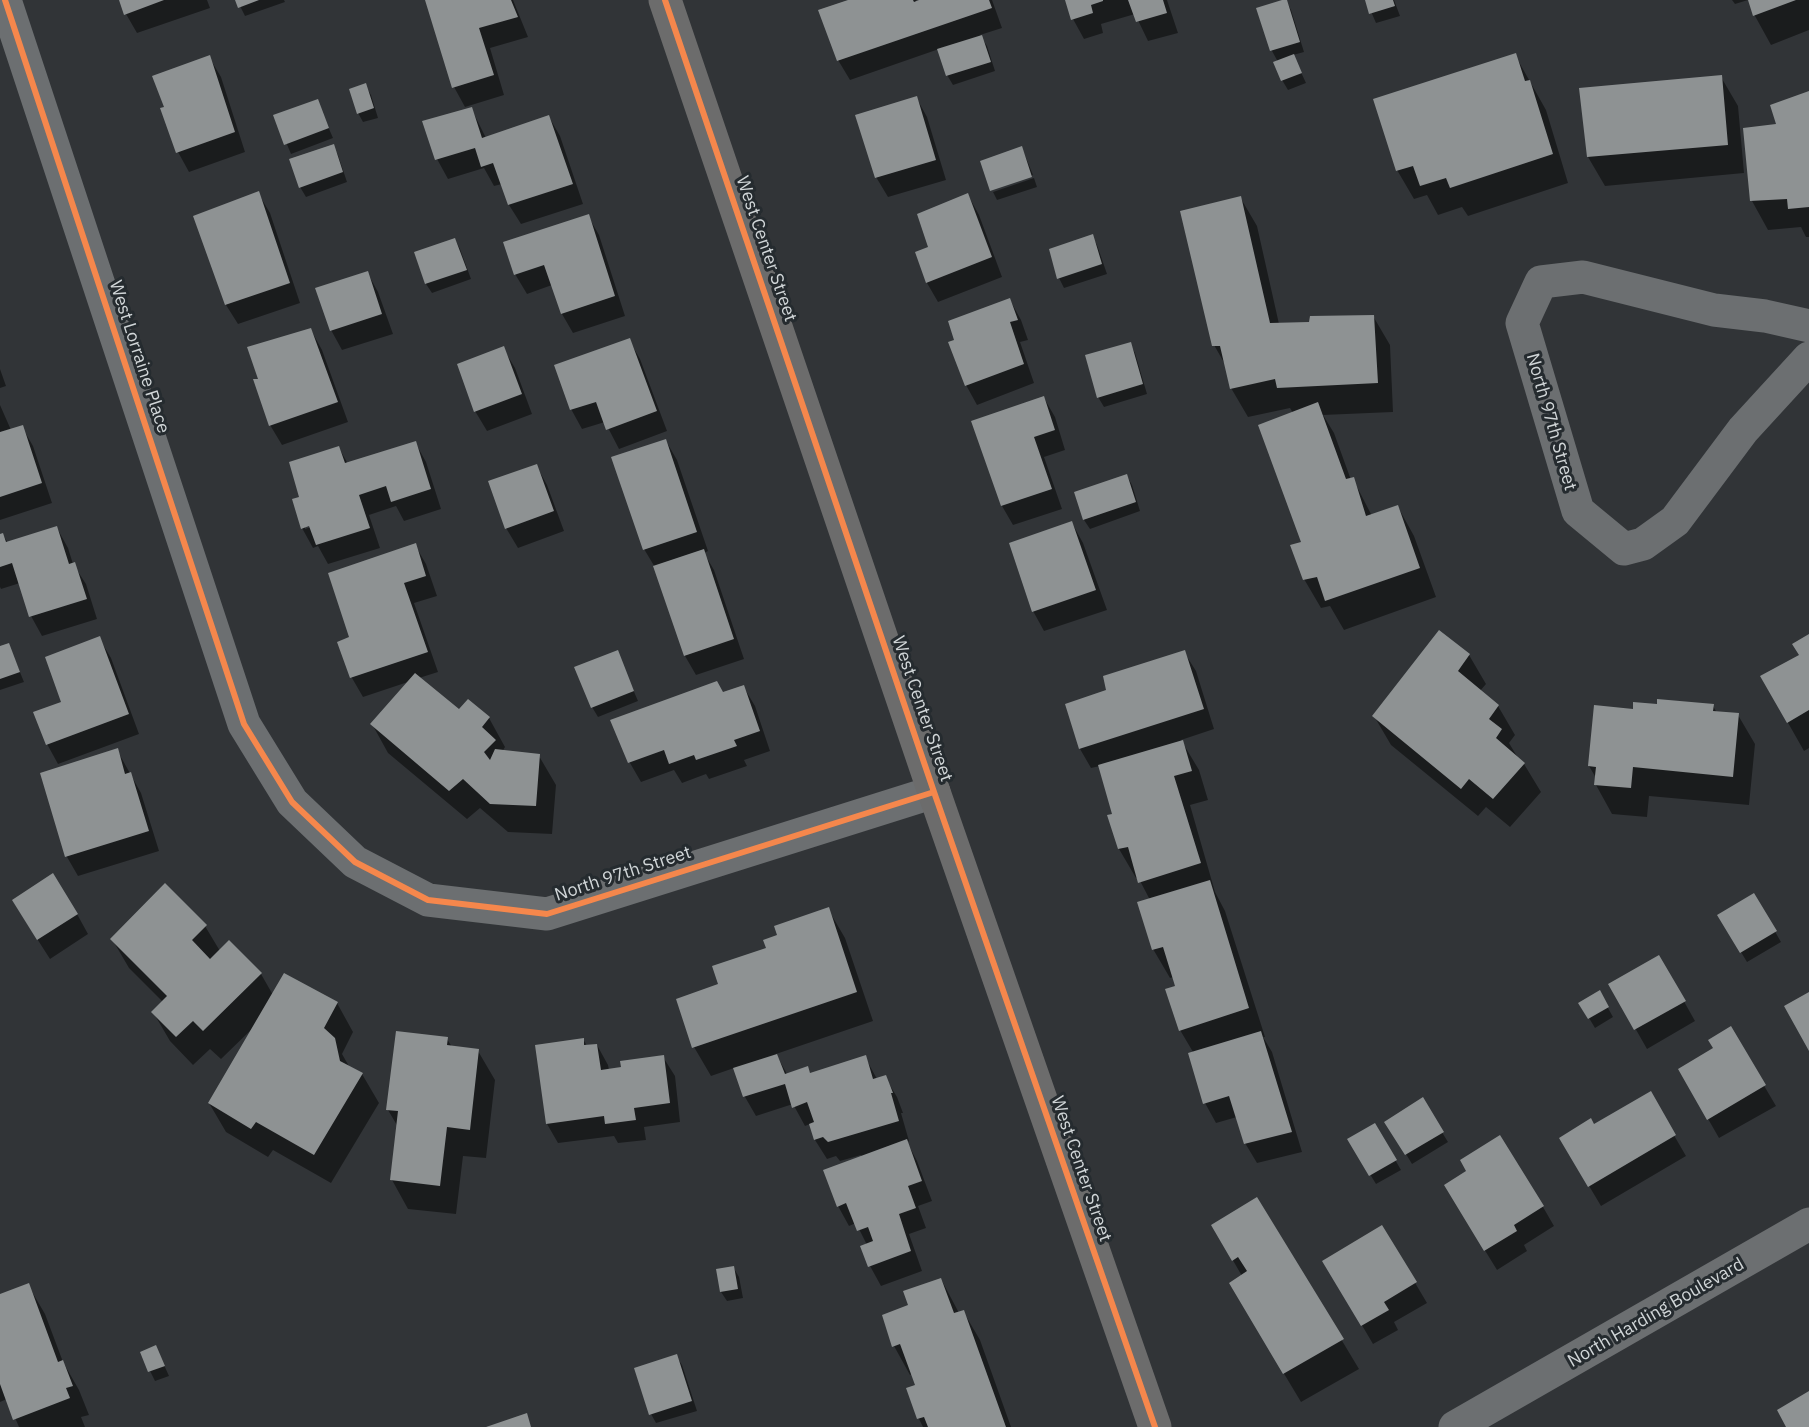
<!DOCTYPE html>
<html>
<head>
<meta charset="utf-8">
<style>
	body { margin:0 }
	canvas { display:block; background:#313437 }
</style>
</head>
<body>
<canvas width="1809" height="1427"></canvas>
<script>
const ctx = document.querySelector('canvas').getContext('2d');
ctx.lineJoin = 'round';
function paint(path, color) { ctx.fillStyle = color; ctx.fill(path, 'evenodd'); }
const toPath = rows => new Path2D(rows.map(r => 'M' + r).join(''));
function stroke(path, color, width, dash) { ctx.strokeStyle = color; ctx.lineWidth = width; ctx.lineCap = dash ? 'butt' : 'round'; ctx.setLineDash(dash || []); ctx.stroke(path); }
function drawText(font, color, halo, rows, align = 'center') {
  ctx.font = font + ' "IBM Plex Sans",sans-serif'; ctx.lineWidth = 6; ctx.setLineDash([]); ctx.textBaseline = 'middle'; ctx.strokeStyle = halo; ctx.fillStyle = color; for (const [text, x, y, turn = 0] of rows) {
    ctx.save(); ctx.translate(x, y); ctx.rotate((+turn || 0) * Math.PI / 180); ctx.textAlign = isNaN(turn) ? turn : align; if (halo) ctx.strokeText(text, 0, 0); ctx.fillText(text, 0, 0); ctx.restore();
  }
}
const shadow = toPath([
	[121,0,207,0,210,8,137,33,126,14],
	[237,0,284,0,285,2,245,16],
	[427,0,513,0,528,37,490,48,504,95,465,107,454,87],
	[853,0,916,0,917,2,924,0,992,0,1002,28,980,35,987,46,995,71,953,85,947,75,939,49,850,80,838,60],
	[1066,0,1167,0,1178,33,1148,41,1135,14,1101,24,1103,33,1084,39,1073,19],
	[1286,0,1291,10,1304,52,1293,55,1306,83,1288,90,1282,80,1278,62,1272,51,1258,9],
	[1366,0,1394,0,1400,16,1376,23],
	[1732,0,1748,0,1735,4],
	[1749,0,1809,0,1809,30,1771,45,1755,16],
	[1515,55,1546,110,1568,183,1468,216,1462,207,1438,215,1427,195,1414,199,1397,170],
	[209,57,221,77,245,152,189,172,178,152,162,109,166,108],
	[1721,77,1738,106,1744,173,1605,186,1588,157],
	[365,85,371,95,378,118,363,122,358,113],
	[1809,93,1809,237,1806,237,1801,227,1768,230,1752,201,1778,125],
	[916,97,927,117,946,180,888,197,876,177],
	[317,101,333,138,291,154,275,116],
	[471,108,486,138,549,117,560,136,583,204,521,224,509,205,502,184,494,186,484,168,448,179,437,159],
	[333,146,338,155,347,182,306,197,300,187],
	[1022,148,1033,175,991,189],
	[1034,178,1037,187,997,200,993,192],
	[258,193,270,213,300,303,238,324,226,305,195,217],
	[968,195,979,215,1002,277,938,302,927,283,917,253,930,248],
	[1240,197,1257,226,1279,324,1310,324,1373,316,1390,345,1393,412,1323,415,1334,433,1351,480,1353,479,1372,516,1398,507,1414,536,1436,597,1344,630,1330,606,1321,608,1304,579,1303,543,1293,413,1290,408,1248,417,1231,388,1226,366,1214,345],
	[588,216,599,235,625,316,573,333,562,314,552,285,527,294,515,274],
	[1092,236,1097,245,1107,274,1064,288,1059,278],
	[455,239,460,249,471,279,432,293,426,284,415,253],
	[367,272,378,292,393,334,342,350,331,330],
	[1010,300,1021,320,1028,340,1020,342,1034,383,977,405,966,385,956,341],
	[311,330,322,350,348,422,282,445,270,425,261,380],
	[629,340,640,359,667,431,619,449,605,422,582,429,571,409],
	[1130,343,1135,353,1147,394,1104,407,1098,397],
	[503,348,515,368,532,414,487,431,475,411],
	[0,369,6,386,0,388],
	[1044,398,1055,417,1065,450,1044,457,1062,509,1013,525,1002,506,973,422],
	[0,405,11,430,22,427,33,446,52,503,0,520],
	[666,441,677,460,708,551,704,553,714,570,744,659,696,675,685,656,656,569,644,549],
	[415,442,426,462,441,509,404,521,396,506,369,515,380,548,328,564,318,546,313,548,302,528,301,498,339,448,348,464],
	[317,525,305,529,305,526],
	[536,465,547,485,564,531,518,548,506,528],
	[1127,476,1132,485,1140,511,1090,529,1084,520,1076,493],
	[1072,523,1083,543,1107,610,1044,631,1033,611],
	[57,528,68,548,73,564,86,584,97,619,42,636,31,616,20,583,1,589,0,587,0,535,3,535,8,543],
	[415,545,426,564,437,596,414,603,438,672,419,678,459,711,489,718,505,747,502,752,539,756,556,785,552,834,508,832,480,808,467,819,388,753,372,724,408,682,363,697,352,678,339,643,351,638],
	[1809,636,1809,748,1804,751,1762,677,1801,656],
	[99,638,111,658,139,734,58,764,47,744,63,703],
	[0,648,13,655,24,682,0,690],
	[617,652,638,701,598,717,592,707],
	[1184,652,1196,671,1214,729,1181,740,1199,770,1208,800,1190,805,1215,892,1225,911,1265,1037,1263,1037,1272,1052,1302,1152,1257,1163,1245,1143,1237,1117,1216,1123,1205,1103,1193,1052,1180,1030,1177,987,1174,977,1170,978,1153,949,1150,900,1138,877,1136,878,1119,849,1114,815,1100,766,1091,768,1080,749,1108,691],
	[1469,655,1486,684,1480,691,1498,706,1515,735,1509,743,1518,758,1524,764,1541,792,1510,827,1486,807,1478,816,1391,745,1374,716],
	[743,686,755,706,770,751,744,760,747,766,709,779,706,774,682,783,674,770,641,782,630,763,612,721,723,694],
	[1713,706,1717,713,1738,715,1755,744,1749,805,1649,796,1647,817,1612,814,1596,785,1596,778,1589,766,1635,711],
	[117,750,141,793,159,851,78,876,67,857,41,774],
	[1754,895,1781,942,1747,962,1719,916],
	[828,909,845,938,873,1021,776,1054,787,1074,807,1068,811,1075,865,1057,877,1079,885,1077,897,1097,903,1113,901,1113,909,1141,907,1142,917,1161,932,1201,918,1206,926,1228,909,1234,922,1271,881,1286,870,1266,867,1245,856,1223,849,1226,838,1206,862,1157,861,1155,840,1161,836,1156,827,1159,815,1140,810,1124,805,1126,793,1104,756,1116,745,1097,734,1068,711,1076,694,1047,720,985,768,949,779,936],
	[77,914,88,934,50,959,25,920],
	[205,926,220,951,261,974,273,995,337,1003,353,1032,342,1054,350,1068,362,1074,379,1103,331,1183,273,1150,268,1157,226,1132,209,1103,253,1028,221,1059,210,1049,193,1065,170,1041,153,1012,163,1002,129,968,112,939],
	[1659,957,1695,1021,1647,1049,1610,984],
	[1599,992,1613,1017,1595,1028,1580,1003],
	[1730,1028,1776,1106,1719,1138,1680,1070,1714,1049],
	[447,1039,452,1047,478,1051,495,1080,486,1158,463,1156,456,1214,408,1209,392,1180,398,1127,388,1110],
	[583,1039,587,1046,597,1045,608,1065,609,1070,663,1057,675,1076,680,1122,644,1127,646,1140,618,1143,614,1136,558,1143,547,1124],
	[1650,1094,1686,1156,1601,1206,1561,1139,1594,1126],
	[1422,1100,1448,1142,1412,1164,1392,1131],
	[1375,1125,1401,1170,1376,1184,1349,1140],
	[1257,1199,1359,1369,1301,1402,1247,1312,1242,1276,1213,1226],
	[1457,1205,1543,1207,1554,1226,1524,1245,1527,1251,1497,1270],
	[1382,1227,1427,1303,1394,1322,1398,1330,1373,1344,1324,1261],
	[733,1267,739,1277,743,1298,727,1301,721,1292,717,1271],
	[941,1279,959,1313,963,1311,980,1340,1011,1427,923,1427,919,1419,908,1389,917,1386,912,1374,910,1375,894,1346,910,1306],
	[28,1285,45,1314,63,1362,79,1390,89,1415,81,1417,85,1427,19,1427,7,1399,0,1402,0,1296],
	[156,1347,169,1376,155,1381,141,1353],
	[676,1356,682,1365,697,1411,656,1423,651,1414]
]);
const building = toPath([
	[119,0,164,0,124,15],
	[235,0,259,0,238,8],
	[425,0,511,0,518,17,479,28,494,75,452,88],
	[848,0,913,0,914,2,919,0,989,0,992,8,837,61,818,10],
	[1065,0,1103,0,1103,1,1091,5,1093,13,1071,20],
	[1128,0,1163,0,1167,13,1136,22],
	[1282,0,1287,0,1300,42,1270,51,1256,8],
	[1365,0,1393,0,1395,6,1369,14],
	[1748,0,1796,0,1753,16],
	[982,35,991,62,946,76,937,49],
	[1516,53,1525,81,1530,80,1553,154,1450,188,1446,178,1420,186,1413,166,1396,171,1373,99],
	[1294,54,1302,73,1281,81,1273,62],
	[210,55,235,132,176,153,160,108,164,107,152,76],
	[1722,75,1728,145,1587,157,1579,88],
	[366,83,374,108,357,114,349,89],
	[1809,91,1809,207,1788,209,1787,199,1750,201,1743,128,1776,124,1770,105],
	[917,96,936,160,875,178,855,115],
	[318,99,329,128,284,145,273,115],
	[472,107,482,138,549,115,573,184,508,205,493,163,481,167,475,148,435,160,422,121],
	[334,144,343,172,299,188,289,159],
	[1022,146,1032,177,990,191,980,161],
	[259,191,290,283,225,305,193,216],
	[968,193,992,257,926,283,915,252,928,247,917,214],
	[1241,196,1270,323,1309,322,1310,316,1374,315,1378,383,1277,388,1275,379,1230,389,1220,346,1212,346,1180,211],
	[589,214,615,296,561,314,544,265,514,275,503,242],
	[1093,234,1102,264,1057,279,1049,249],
	[455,238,467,270,425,284,414,252],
	[368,271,382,314,330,331,315,288],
	[1010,298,1018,320,1010,322,1024,364,965,386,948,342,954,340,948,321],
	[311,328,338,402,269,426,253,379,258,379,247,347],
	[630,338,657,411,606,430,596,402,570,410,554,365],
	[1131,342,1143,384,1097,398,1085,355],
	[504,346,522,394,474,412,457,364],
	[1044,396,1055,430,1034,437,1052,489,1001,506,971,421],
	[1318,402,1346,479,1354,477,1366,516,1398,505,1420,568,1325,601,1317,577,1303,580,1290,545,1301,542,1258,425],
	[23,425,42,483,0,497,0,432],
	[666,439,697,532,643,550,611,457],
	[416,441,431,489,391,502,386,486,359,495,370,528,316,545,309,526,301,529,292,499,299,497,289,462,339,446,345,463],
	[537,464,554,511,505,529,488,481],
	[1127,474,1136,502,1083,520,1074,492],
	[1072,521,1096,590,1032,612,1009,543],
	[57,526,69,564,75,562,87,599,29,617,12,563,0,567,0,534,3,533,6,542],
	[416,543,426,576,404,583,428,652,350,678,337,642,349,637,328,573],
	[704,549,734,639,684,656,653,566],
	[1439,630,1470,654,1458,671,1499,705,1489,719,1502,729,1496,738,1525,763,1493,799,1469,779,1461,789,1372,716],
	[1809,634,1809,710,1787,723,1760,676,1799,655,1792,644],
	[100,636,129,714,46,745,33,712,61,702,45,657],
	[9,643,20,672,0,679,0,646],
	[618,650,634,691,591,708,574,667],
	[1185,650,1204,709,1079,749,1065,704,1106,690,1103,676],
	[415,673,459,709,468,699,490,717,482,727,496,740,484,752,490,760,495,749,540,754,536,806,490,804,463,779,449,791,370,724],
	[717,681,723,692,744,685,760,731,734,740,737,746,696,760,694,755,669,764,664,750,628,763,610,720],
	[1657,699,1714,704,1713,711,1739,713,1733,777,1633,767,1631,788,1594,785,1596,767,1588,766,1594,705,1633,709,1633,702,1657,704],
	[1183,740,1192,771,1174,776,1201,863,1138,883,1128,847,1118,849,1107,815,1112,814,1098,765],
	[118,748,125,774,131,772,149,831,65,857,40,773],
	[53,873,78,914,37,940,12,900],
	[1210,880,1249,1008,1179,1031,1165,989,1175,986,1163,947,1152,950,1137,902],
	[165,883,207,925,192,940,210,959,229,940,262,973,203,1031,193,1021,176,1037,151,1012,167,996,110,939],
	[1754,893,1777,931,1740,953,1717,915],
	[829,907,857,992,692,1048,676,999,718,984,712,966,766,948,763,940,777,935,774,926],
	[1659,955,1686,1001,1634,1030,1608,984],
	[284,973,338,1002,324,1028,335,1038,340,1061,363,1073,314,1155,256,1122,251,1129,208,1103],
	[1600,990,1609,1007,1588,1019,1578,1003],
	[1809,992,1809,1051,1784,1006],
	[1731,1026,1766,1085,1707,1120,1678,1069,1713,1048,1708,1040],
	[396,1031,448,1037,447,1045,479,1049,470,1130,447,1127,440,1186,390,1180,398,1111,386,1110],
	[1261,1031,1292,1132,1244,1144,1229,1096,1203,1104,1188,1053],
	[584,1038,584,1045,597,1044,601,1070,621,1067,620,1061,664,1055,670,1103,634,1108,636,1120,605,1124,604,1116,546,1124,535,1045],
	[777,1054,785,1074,808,1066,810,1073,866,1055,873,1079,886,1075,893,1093,891,1093,899,1121,828,1142,823,1137,814,1140,809,1124,814,1122,807,1102,792,1108,785,1084,743,1097,733,1068],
	[1651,1091,1676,1135,1588,1187,1559,1138,1591,1118,1594,1124],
	[1423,1097,1444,1132,1405,1155,1384,1122],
	[1375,1123,1397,1160,1369,1176,1347,1139],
	[1500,1135,1544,1206,1514,1225,1517,1231,1484,1251,1444,1185,1466,1171,1460,1160],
	[907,1139,922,1181,908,1186,916,1208,899,1214,911,1251,868,1267,860,1246,873,1241,868,1227,857,1231,846,1203,837,1207,823,1170],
	[1257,1197,1344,1339,1283,1374,1229,1283,1247,1271,1238,1257,1232,1261,1211,1225],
	[1382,1225,1417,1282,1384,1302,1389,1310,1361,1326,1322,1261],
	[734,1266,738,1289,720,1292,716,1269],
	[941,1278,954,1313,964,1310,1006,1427,928,1427,924,1417,917,1419,906,1388,915,1385,900,1344,892,1347,882,1315,908,1305,903,1291],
	[29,1283,58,1362,63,1360,73,1386,66,1388,70,1398,13,1420,0,1384,0,1294],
	[156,1345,165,1366,148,1372,140,1352],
	[677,1354,692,1401,649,1415,634,1368],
	[1809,1391,1809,1427,1786,1427,1777,1410],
	[527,1413,531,1427,486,1427]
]);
const street = toPath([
	[5,0,244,724,292,802,355,862,428,900,547,914,934,792],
	[1809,326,1765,316,1714,310,1583,277,1541,282,1522,323,1578,511,1624,549,1643,544,1675,521,1743,430,1809,358],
	[1455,1427,1809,1224]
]);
const secondary = toPath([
	[665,0,934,792,1155,1427]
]);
const cycleway = toPath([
	[5,0,244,724,292,802,355,862,428,900,547,914,934,792],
	[665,0,934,792,1155,1427]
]);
const streetNames = [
	["West Center Street",766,249,71],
	["West Lorraine Place",139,357,72],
	["North 97th Street",1551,422,74],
	["West Center Street",922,709,71],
	["North 97th Street",623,874,-18],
	["West Center Street",1081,1169,71],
	["North Harding Boulevard",1656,1313,-30]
];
paint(shadow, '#0007');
paint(building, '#8e9293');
stroke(street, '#6c6f71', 33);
stroke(secondary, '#6c6c6c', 33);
stroke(cycleway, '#f5874c', 6);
drawText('18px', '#d1d6d8', '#252b2f', streetNames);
</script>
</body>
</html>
